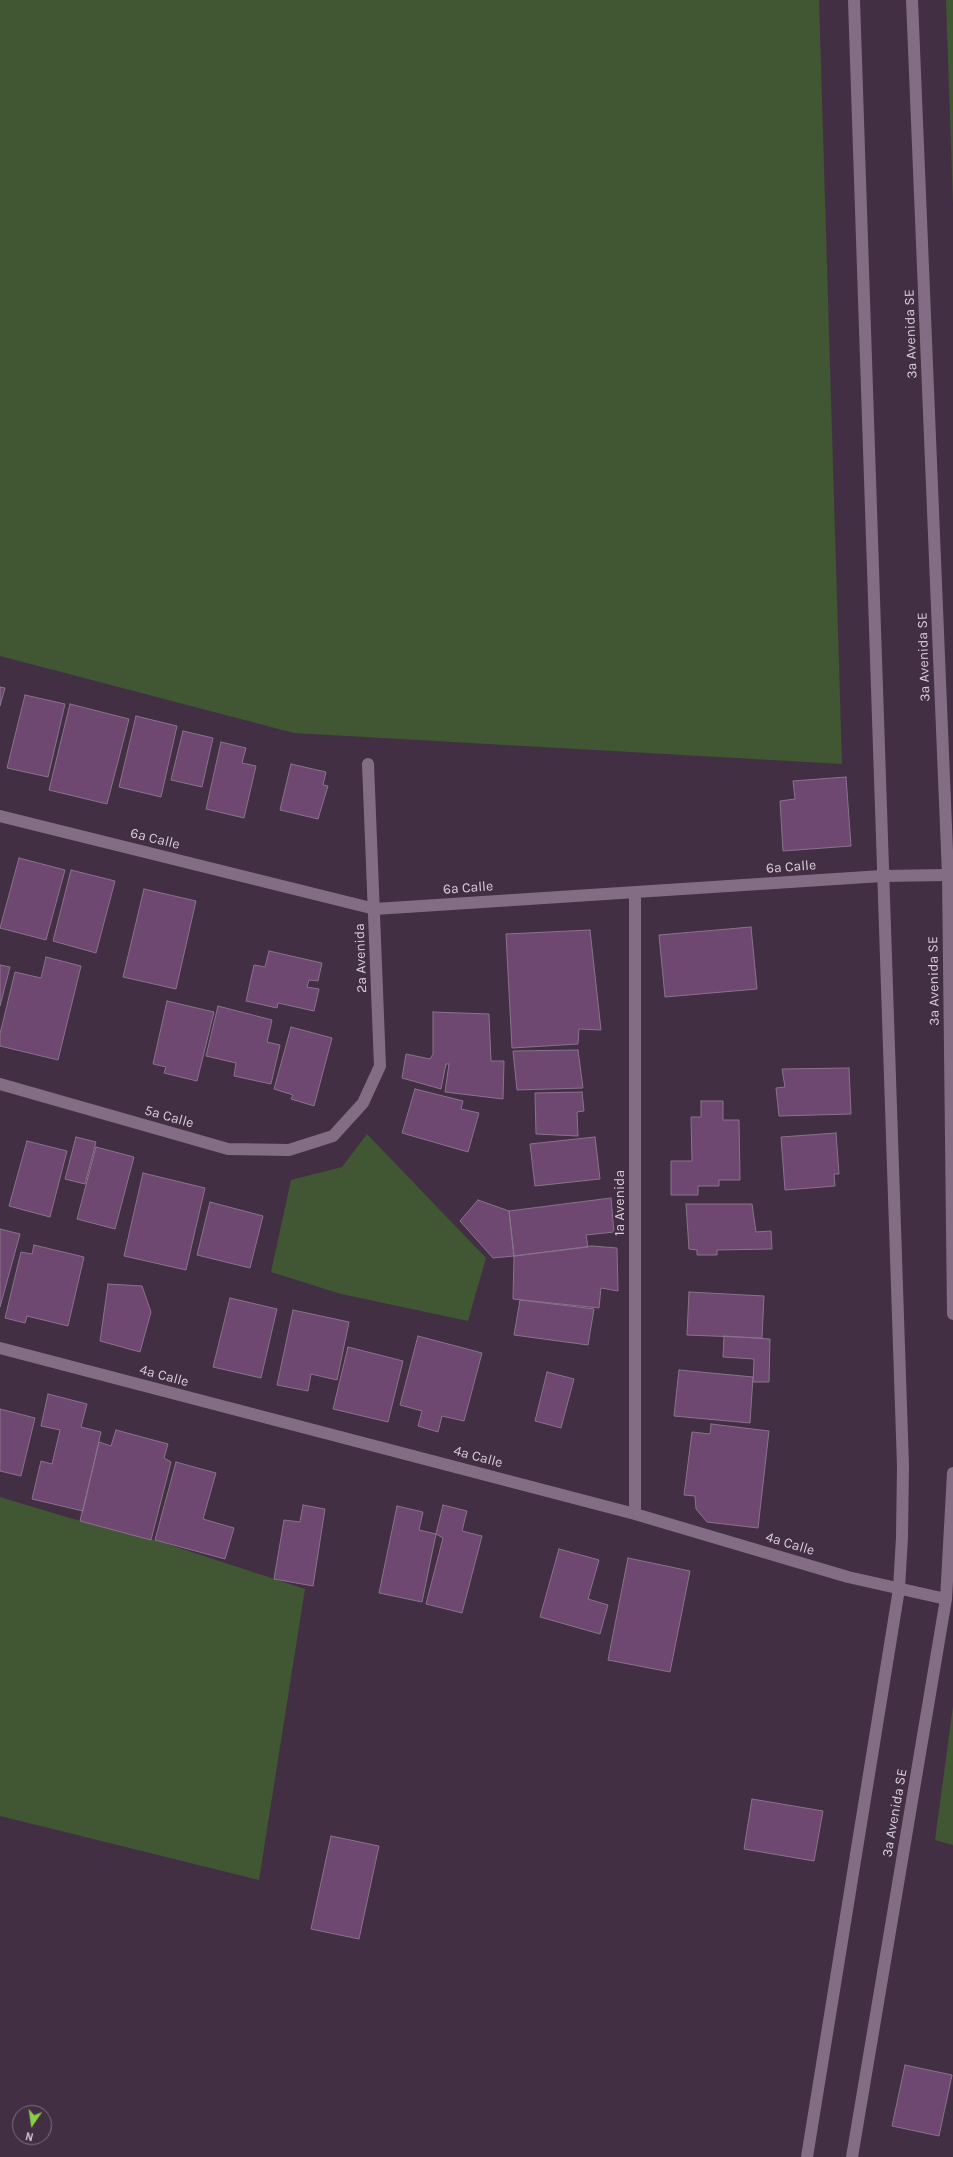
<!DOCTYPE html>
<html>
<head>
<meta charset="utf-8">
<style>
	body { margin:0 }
	#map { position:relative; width:953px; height:2157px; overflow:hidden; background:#422f44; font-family:Karla,sans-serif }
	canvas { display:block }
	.north { position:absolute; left:12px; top:2105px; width:40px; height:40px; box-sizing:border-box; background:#422f44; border:1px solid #7e6e80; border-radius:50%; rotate:193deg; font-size:11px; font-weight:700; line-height:16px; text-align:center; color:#d9cdda }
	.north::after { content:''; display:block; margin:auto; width:14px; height:18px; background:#89cf48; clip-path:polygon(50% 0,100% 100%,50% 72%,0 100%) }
</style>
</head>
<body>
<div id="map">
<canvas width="953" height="2157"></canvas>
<div class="north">N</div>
</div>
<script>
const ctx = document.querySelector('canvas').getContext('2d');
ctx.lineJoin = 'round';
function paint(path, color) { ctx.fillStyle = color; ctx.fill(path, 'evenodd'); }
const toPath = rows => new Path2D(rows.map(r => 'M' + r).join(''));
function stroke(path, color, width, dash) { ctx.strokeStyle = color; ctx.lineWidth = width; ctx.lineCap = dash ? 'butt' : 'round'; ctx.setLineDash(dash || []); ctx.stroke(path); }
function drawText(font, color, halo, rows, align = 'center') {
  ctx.font = font + ' Karla,sans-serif'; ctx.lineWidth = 4; ctx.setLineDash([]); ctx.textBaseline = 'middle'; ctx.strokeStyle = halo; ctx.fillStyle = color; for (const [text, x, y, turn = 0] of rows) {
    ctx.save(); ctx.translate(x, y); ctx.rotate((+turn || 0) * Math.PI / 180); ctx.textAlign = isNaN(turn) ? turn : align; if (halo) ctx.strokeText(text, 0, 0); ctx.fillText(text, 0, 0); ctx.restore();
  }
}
const green = toPath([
	[0,0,819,0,842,764,294,733,0,656],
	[946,0,953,0,953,205],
	[367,1134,486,1258,468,1321,341,1294,271,1272,291,1180,342,1167],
	[0,1497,80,1521,155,1540,305,1589,259,1880,0,1816],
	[953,1706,953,1845,935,1840]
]);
const building = toPath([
	[0,687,5,688,0,706,0,687],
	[25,695,65,704,48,777,7,768,25,695],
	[70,704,129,719,107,804,49,790,70,704],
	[136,716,177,726,161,797,119,787,136,716],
	[183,731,213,738,202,787,171,780,183,731],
	[221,742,246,748,242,763,256,766,244,818,206,809,221,742],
	[291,764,326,772,323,785,328,786,318,819,280,810,291,764],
	[846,777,851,846,783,851,780,801,795,799,793,781,846,777],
	[19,858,65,870,46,940,0,928,19,858],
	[71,870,115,881,96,953,53,941,71,870],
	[144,889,196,901,176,989,123,977,144,889],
	[751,927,757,989,665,997,659,935,751,927],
	[590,930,601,1030,579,1029,578,1044,512,1048,506,934,590,930],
	[269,951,322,963,318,981,309,980,307,987,319,989,314,1011,278,1003,277,1008,246,1001,254,965,265,967,269,951],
	[46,957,81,966,58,1060,0,1046,0,1034,15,972,41,978,46,957],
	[0,965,10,967,0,1006,0,965],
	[167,1001,214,1012,197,1081,164,1073,166,1067,153,1064,167,1001],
	[218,1006,272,1020,267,1042,280,1045,271,1084,234,1076,236,1063,206,1056,218,1006],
	[433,1012,489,1014,491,1061,504,1061,503,1099,445,1092,449,1064,446,1064,441,1089,402,1078,406,1054,430,1059,433,1054,433,1012],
	[291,1027,332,1038,314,1106,291,1099,293,1095,274,1089,291,1027],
	[578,1050,583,1088,517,1090,513,1051,578,1050],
	[849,1068,851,1114,779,1116,776,1088,785,1087,782,1069,849,1068],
	[415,1089,463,1101,461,1109,479,1113,468,1152,402,1133,415,1089],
	[582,1092,584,1111,577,1112,578,1136,536,1134,535,1093,582,1092],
	[701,1101,723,1101,723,1120,739,1120,740,1180,719,1180,719,1186,698,1186,698,1195,671,1195,671,1161,692,1161,691,1117,701,1117,701,1101],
	[836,1133,839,1174,834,1174,835,1186,785,1190,781,1137,836,1133],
	[76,1137,96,1142,85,1184,65,1179,76,1137],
	[595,1137,600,1179,535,1186,530,1144,595,1137],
	[27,1141,67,1151,50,1217,9,1206,27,1141],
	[96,1147,134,1157,115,1229,77,1219,96,1147],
	[143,1173,205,1188,186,1270,124,1256,143,1173],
	[611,1198,614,1232,586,1235,588,1247,514,1256,509,1211,611,1198],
	[478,1200,509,1211,514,1256,493,1258,460,1221,478,1200],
	[210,1202,263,1216,250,1268,197,1255,210,1202],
	[686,1204,752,1204,756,1232,771,1231,772,1249,717,1250,717,1255,697,1255,697,1250,689,1249,686,1204],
	[0,1229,20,1234,0,1307,0,1229],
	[34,1245,84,1257,68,1326,27,1316,25,1323,5,1318,21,1252,32,1254,34,1245],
	[592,1246,617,1248,618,1291,601,1288,599,1308,513,1299,514,1256,592,1246],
	[108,1284,142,1286,151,1312,140,1352,100,1341,108,1284],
	[689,1292,764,1296,762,1338,687,1335,689,1292],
	[230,1298,277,1309,261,1378,213,1367,230,1298],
	[520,1300,594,1309,588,1345,514,1335,520,1300],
	[293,1310,349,1322,337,1380,311,1374,308,1391,277,1385,293,1310],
	[418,1336,482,1353,464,1421,442,1416,438,1432,418,1426,422,1411,400,1405,418,1336],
	[724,1336,770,1339,769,1382,753,1382,754,1359,723,1357,724,1336],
	[348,1347,403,1361,388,1422,333,1409,348,1347],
	[679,1370,753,1377,750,1423,674,1416,679,1370],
	[547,1372,574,1379,561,1428,535,1421,547,1372],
	[48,1394,87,1404,81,1427,101,1432,83,1511,32,1499,41,1461,52,1464,60,1430,41,1426,48,1394],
	[0,1409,35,1418,21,1476,0,1471,0,1409],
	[711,1424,769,1431,758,1528,707,1522,696,1509,695,1496,684,1495,692,1432,710,1434,711,1424],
	[116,1430,168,1444,164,1458,171,1462,151,1540,80,1521,99,1442,111,1446,116,1430],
	[176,1462,216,1473,203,1519,234,1528,225,1559,155,1540,176,1462],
	[303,1505,325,1509,313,1586,274,1579,284,1520,300,1522,303,1505],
	[443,1505,467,1511,462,1531,482,1536,462,1613,426,1604,443,1538,436,1534,443,1505],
	[397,1506,423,1512,419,1530,436,1534,422,1602,379,1593,397,1506],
	[559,1549,599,1560,588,1599,608,1605,600,1634,540,1617,559,1549],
	[628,1558,690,1571,670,1672,608,1660,628,1558],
	[752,1799,823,1811,814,1861,744,1849,752,1799],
	[331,1836,379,1846,359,1939,311,1929,331,1836],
	[905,2065,952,2075,939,2136,892,2126,905,2065]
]);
const street = toPath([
	[0,816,375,909,882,876,948,875],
	[635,892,635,1514],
	[0,1084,228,1149,289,1150,333,1136,363,1103,380,1066,368,764],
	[0,1348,635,1514,848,1577,946,1599]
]);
const secondary = toPath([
	[912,0,948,875,953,1314],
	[807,2157,899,1589,902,1537,903,1466,854,0],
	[852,2157,946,1599,953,1473]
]);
const streetNames = [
	["3a Avenida SE",911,334,-92],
	["3a Avenida SE",924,657,-92],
	["6a Calle",155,839,14],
	["6a Calle",791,867,-4],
	["6a Calle",468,888,-4],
	["2a Avenida",361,958,-92],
	["3a Avenida SE",934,981,-91],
	["5a Calle",169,1117,16],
	["1a Avenida",620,1203,-90],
	["4a Calle",164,1376,15],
	["4a Calle",478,1457,15],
	["4a Calle",790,1544,17],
	["3a Avenida SE",895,1813,-80]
];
paint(green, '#415632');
paint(building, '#6e4871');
stroke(building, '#89738b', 1);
stroke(street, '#836d85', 12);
stroke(secondary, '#836d85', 12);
drawText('14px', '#d9cdda', '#422f44', streetNames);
</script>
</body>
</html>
